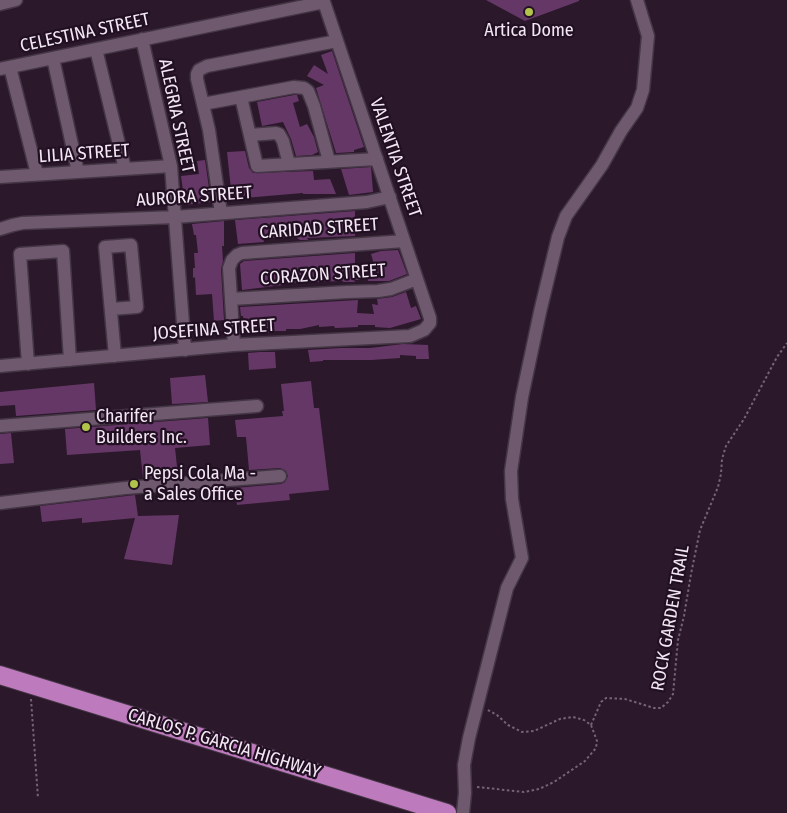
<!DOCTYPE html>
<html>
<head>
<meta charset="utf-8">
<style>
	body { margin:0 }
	canvas { display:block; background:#2b182b }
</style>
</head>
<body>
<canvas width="787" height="813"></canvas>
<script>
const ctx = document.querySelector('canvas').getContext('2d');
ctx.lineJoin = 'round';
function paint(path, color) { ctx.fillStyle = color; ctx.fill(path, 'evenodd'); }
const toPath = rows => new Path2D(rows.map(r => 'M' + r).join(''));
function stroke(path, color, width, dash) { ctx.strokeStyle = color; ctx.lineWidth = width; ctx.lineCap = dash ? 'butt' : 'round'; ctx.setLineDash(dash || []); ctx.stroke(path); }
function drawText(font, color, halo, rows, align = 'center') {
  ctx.font = font + ' "Fira Sans Condensed",sans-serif'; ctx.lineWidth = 4.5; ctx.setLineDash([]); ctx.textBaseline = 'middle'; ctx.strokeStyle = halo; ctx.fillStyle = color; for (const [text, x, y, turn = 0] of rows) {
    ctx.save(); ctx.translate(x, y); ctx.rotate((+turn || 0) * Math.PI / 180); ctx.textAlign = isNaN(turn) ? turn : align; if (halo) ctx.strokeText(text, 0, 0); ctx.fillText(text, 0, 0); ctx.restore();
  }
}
const building = toPath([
	[486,0,579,0,579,1,525,21],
	[332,51,364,147,354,150,354,152,336,153,316,88,324,85,307,76,314,65,328,74,321,55],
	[294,95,297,95,299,101,293,103,300,127,307,124,314,137,318,152,312,155,296,156,291,139,283,122,262,126,257,102],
	[245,151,249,168,253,173,313,171,314,180,330,179,336,194,303,194,303,193,232,199,227,152],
	[205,160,211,202,185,205,181,176,199,174,197,161],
	[371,167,373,192,349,195,341,169],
	[355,211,355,236,307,238,308,240,300,240,297,238,263,238,264,242,238,244,235,220],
	[224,221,224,246,222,246,223,261,221,269,224,320,214,321,212,294,196,295,195,277,193,278,193,268,195,268,194,253,198,253,196,235,194,235,192,224],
	[398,250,407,274,389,281,368,281,366,270,376,271,371,254,381,251],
	[355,253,355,269,361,269,360,280,354,280,355,282,343,282,343,281,283,283,283,285,242,290,240,264,244,261],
	[406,292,411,308,416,306,421,319,390,328,375,327,375,325,358,325,358,327,335,328,334,326,319,327,319,325,300,329,286,329,286,331,270,331,270,333,259,333,259,331,246,333,243,316,241,316,240,307,358,300,357,313,374,314,372,304,378,305,377,299,392,297],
	[403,344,428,345,429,359,416,359,416,356,400,355,400,358,371,360,323,360,323,361,310,362,308,350,341,348,370,348],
	[260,352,275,352,276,368,249,370,248,353],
	[205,375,208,402,172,404,170,378],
	[311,381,314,408,319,408,329,490,289,494,290,500,237,505,235,488,281,484,285,482,288,476,286,471,280,468,249,470,246,437,237,437,235,420,283,416,282,411,284,411,281,384],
	[94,383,96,410,16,416,15,405,0,406,0,392],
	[208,418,210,445,175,448,178,476,143,478,140,450,67,455,65,429],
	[11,433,14,463,0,464,0,434],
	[135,495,138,516,179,515,172,565,124,559,135,518,82,523,82,518,42,522,40,506]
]);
const path = toPath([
	[31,699,38,798],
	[591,725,601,702,606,698,625,699,654,708,661,708,668,702,673,694,678,640,684,616,691,574,700,530,718,487,721,474,722,459,726,446,744,419,777,357,787,343],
	[477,787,524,792,539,789,554,782,585,761,596,748,597,741,591,725,584,720,573,717,560,719,534,731,522,732,508,725,497,715,486,709]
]);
const minor = toPath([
	[0,4,16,0],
	[142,39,171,166,185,350],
	[96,49,125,169],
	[53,58,78,172],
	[10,67,37,174],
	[0,69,324,2,430,318,430,323,424,330,410,336,234,345,0,366],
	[241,97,257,166,377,159],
	[203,104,294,87,304,88,308,91,314,106,329,161],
	[250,135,276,133,279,134,283,141,289,164],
	[0,177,171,166],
	[221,213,209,130,197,79,197,74,199,70,207,66,337,41],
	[0,229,13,225,23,223,175,217,367,202,390,197],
	[231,299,347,292,378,291,391,289,417,279],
	[111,309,137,307,131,245,105,247,115,356],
	[234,345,229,268,232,260,237,255,242,253,404,241],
	[28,364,20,254,63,251,70,360],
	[0,426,257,406],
	[0,503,125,488,280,476],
	[463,813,465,793,464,765,469,738,507,588,522,558,512,499,511,471,522,397,540,312,558,237,566,216,602,165,621,131,637,108,643,90,648,36,637,0]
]);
const highway = toPath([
	[0,675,447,813]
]);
const markers = [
	[529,12,5,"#b2c34c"],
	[86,427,5,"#b2c34c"],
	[134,484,5,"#b2c34c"]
];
const poiNames = [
	["Artica Dome",529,31,"center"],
	["Charifer",96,417],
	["Builders Inc.",96,438],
	["Pepsi Cola Ma -",144,474],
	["a Sales Office",144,495]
];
const streetNames = [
	["CELESTINA STREET",85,33,-12],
	["ALEGRIA STREET",176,116,78],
	["LILIA STREET",84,154,-4],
	["VALENTIA STREET",395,158,71],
	["AURORA STREET",194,197,-4],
	["CARIDAD STREET",319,229,-4],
	["CORAZON STREET",323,275,-4],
	["JOSEFINA STREET",214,330,-4],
	["ROCK GARDEN TRAIL",671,618,-80],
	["CARLOS P. GARCIA HIGHWAY",224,744,17]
];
paint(building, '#653766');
stroke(minor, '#443644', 15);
stroke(highway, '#443644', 20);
stroke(path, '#756475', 2, [2.5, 2.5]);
stroke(minor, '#6f596f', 12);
stroke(highway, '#bd7abd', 18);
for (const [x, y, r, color] of markers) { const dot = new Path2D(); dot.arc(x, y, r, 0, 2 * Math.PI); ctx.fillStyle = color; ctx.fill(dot); stroke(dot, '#210f22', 2); }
drawText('18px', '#f4e7f4', '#210f22', poiNames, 'left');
drawText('18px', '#f4e7f4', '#210f22', streetNames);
</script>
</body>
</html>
